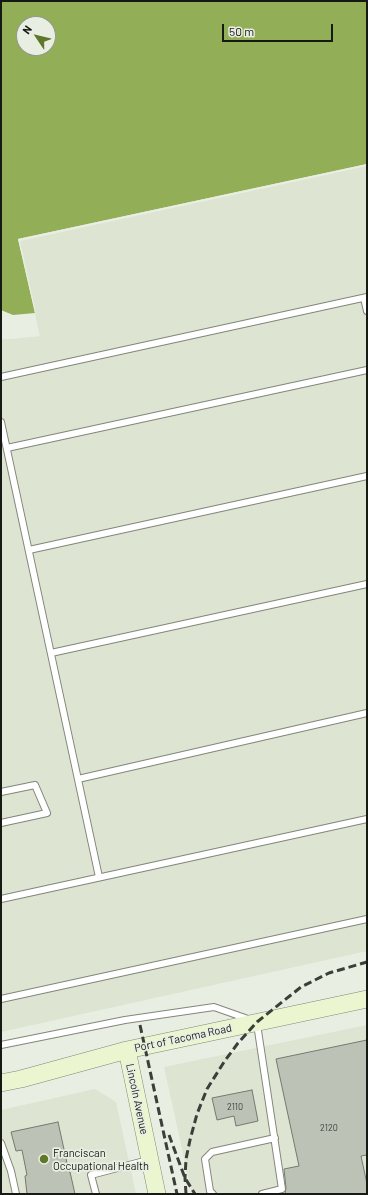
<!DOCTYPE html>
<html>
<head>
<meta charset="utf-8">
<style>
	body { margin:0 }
	#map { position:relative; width:368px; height:1195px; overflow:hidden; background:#e9eee2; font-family:Barlow,sans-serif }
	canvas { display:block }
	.frame { position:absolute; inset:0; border:2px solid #171915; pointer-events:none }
	.north { position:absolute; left:16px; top:16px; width:40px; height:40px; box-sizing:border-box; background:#e9eee2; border:1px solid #959990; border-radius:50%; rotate:305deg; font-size:11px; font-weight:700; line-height:16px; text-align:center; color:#171915 }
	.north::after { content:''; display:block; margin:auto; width:14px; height:18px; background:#607729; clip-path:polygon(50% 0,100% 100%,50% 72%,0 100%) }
	.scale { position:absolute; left:222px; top:24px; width:111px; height:18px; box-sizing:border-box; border:2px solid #171915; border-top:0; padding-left:5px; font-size:12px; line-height:14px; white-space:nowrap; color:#171915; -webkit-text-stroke:3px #e9eee2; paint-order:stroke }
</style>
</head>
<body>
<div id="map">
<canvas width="368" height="1195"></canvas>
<div class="frame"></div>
<div class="north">N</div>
<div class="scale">50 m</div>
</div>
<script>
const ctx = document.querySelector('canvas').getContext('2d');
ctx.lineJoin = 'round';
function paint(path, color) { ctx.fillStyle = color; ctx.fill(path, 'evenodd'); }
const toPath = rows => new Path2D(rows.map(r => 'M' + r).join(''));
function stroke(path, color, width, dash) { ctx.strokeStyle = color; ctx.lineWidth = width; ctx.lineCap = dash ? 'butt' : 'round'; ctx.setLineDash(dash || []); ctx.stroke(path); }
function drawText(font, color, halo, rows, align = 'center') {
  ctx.font = font + ' Barlow,sans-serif'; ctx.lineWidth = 3.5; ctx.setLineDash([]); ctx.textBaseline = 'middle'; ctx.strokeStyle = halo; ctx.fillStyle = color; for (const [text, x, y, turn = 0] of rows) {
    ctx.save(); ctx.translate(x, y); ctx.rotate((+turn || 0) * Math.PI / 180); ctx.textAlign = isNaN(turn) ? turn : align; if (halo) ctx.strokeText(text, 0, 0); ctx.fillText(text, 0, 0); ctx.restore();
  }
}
const built = toPath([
	[367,164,367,951,1,1032,1,339,12,339,40,336,18,239],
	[367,1025,367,1194,192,1194,164,1067],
	[95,1089,116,1102,136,1194,1,1194,1,1110]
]);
const water = toPath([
	[1,1,367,1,367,164,18,239,35,313,13,315,1,310],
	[24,24,48,24,48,48,24,48]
]);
const pier = toPath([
	[367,164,367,166,20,241,36,313,35,313,18,239]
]);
const building = toPath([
	[367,1040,367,1155,361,1156,367,1184,367,1194,285,1194,286,1188,284,1169,299,1166,276,1059,367,1040],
	[252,1090,258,1121,236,1126,234,1116,217,1120,212,1098,252,1090],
	[58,1122,69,1172,70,1172,75,1194,27,1194,25,1176,27,1175,22,1150,16,1151,11,1132,58,1122]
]);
const lane = toPath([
	[364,298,367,311],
	[1,377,367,297],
	[1,422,99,877],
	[7,448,367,370],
	[29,550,367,476],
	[51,653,367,584],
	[78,779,367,713],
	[1,792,35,785,47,813,1,823],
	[1,899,367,819],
	[1,999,367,919],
	[257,1024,282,1189,262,1194],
	[1,1045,125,1020,214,1007,248,1019],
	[1,1143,11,1171,16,1194],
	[96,1194,91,1175,148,1160],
	[213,1194,210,1191,205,1159,212,1152,275,1138]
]);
const secondary = toPath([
	[127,1050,157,1194],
	[1,1083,21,1079,127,1050,367,999]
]);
const rail = toPath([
	[140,1025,177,1194],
	[169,1135,185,1178,195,1194],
	[186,1194,185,1178,186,1159,190,1140,197,1114,207,1089,224,1062,238,1043,257,1022,301,987,329,973,367,962]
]);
const markers = [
	[44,1159,5,"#607729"]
];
const numberNames = [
	["2110",235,1107],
	["2120",329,1128]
];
const streetNames = [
	["Port of Tacoma Road",183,1038,-12],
	["Lincoln Avenue",137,1099,78]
];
const poiNames = [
	["Franciscan",53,1153],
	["Occupational Health",53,1166]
];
paint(built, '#dde4d1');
paint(water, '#92ae57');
paint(pier, '#e9eee2');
paint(building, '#bdc2b6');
stroke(building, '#767a70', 1);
stroke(lane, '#82867b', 8);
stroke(secondary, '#82867b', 18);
stroke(lane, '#fff', 6);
stroke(secondary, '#ebf6d1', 17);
stroke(rail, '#3c3e39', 3, [8, 4]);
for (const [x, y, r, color] of markers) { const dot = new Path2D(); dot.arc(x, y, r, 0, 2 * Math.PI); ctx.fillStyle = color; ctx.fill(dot); stroke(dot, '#e9eee2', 1.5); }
drawText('9px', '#40433d', null, numberNames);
drawText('11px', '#171915', '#e9eee2', streetNames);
drawText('11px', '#171915', '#e9eee2', poiNames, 'left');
</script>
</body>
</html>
